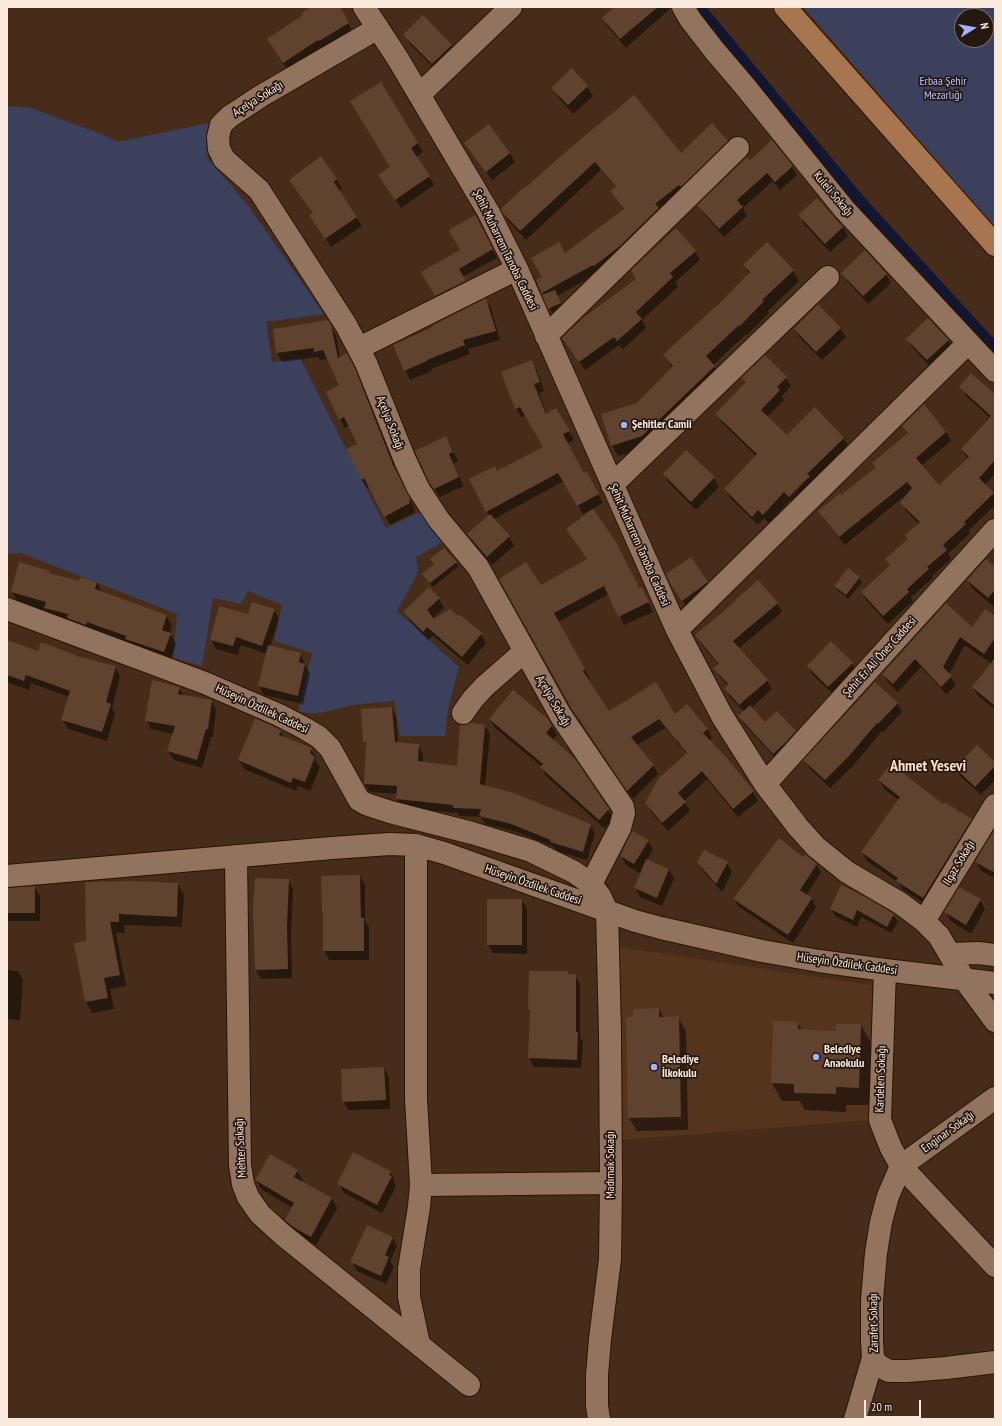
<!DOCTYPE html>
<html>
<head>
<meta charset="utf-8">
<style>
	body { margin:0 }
	#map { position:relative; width:1002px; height:1426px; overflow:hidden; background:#472d19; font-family:"PT Sans Narrow",sans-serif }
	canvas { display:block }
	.frame { position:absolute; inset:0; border:8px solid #fae9dd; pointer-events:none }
	.north { position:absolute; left:954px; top:8px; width:40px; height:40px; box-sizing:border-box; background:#241810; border:1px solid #7a6c62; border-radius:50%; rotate:79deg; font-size:11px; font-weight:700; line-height:16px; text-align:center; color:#fae9dd }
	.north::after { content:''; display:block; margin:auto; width:14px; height:18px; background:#a5b1fc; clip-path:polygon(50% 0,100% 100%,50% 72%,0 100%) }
	.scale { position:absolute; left:864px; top:1400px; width:57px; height:18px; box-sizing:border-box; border:2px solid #fae9dd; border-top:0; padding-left:5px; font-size:12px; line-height:14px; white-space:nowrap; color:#fae9dd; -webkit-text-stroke:3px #241810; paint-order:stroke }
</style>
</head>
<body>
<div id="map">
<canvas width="1002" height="1426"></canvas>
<div class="frame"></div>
<div class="north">N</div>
<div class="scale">20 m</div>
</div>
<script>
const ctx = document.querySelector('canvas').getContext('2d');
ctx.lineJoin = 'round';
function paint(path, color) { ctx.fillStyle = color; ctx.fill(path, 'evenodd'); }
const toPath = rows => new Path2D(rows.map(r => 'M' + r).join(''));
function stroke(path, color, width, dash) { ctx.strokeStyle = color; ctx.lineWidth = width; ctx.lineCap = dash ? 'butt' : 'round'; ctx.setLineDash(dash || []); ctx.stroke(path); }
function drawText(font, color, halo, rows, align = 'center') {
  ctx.font = font + ' "PT Sans Narrow",sans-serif'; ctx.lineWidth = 3.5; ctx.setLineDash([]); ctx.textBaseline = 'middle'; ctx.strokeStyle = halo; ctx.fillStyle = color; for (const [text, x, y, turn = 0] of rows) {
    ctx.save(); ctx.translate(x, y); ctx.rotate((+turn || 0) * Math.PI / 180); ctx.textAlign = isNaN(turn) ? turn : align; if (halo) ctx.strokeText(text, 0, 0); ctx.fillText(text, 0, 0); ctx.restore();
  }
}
const built = toPath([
	[619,947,871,985,873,1005,871,1120,622,1140]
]);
const green = toPath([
	[803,7,995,7,995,228],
	[962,16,986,16,986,40,962,40],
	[7,106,31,108,104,135,117,142,209,123,206,140,208,159,247,204,324,314,266,322,272,362,300,358,386,528,420,512,443,542,416,557,418,572,397,611,459,667,448,709,445,736,400,736,394,701,352,705,325,712,312,714,298,711,312,653,274,641,282,605,248,591,241,604,213,598,202,666,173,658,177,614,21,553,7,554]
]);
const shadow = toPath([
	[313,7,338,7,353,32,289,72,268,40,304,15],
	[616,7,672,7,626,48,608,27,603,18],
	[405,35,451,45,456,54,438,72,410,44],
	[572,70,587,87,593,96,573,114,558,97,553,88],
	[381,83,423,152,416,157,434,185,401,208,385,184,392,167],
	[727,141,732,150,598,273,557,296,563,307,552,313,537,280,543,277,565,254,624,210,611,192,616,188,601,170,526,240,509,222,502,209,570,149,681,154],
	[466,143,510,153,515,162,492,180],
	[320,158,337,180,342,189,339,191,362,226,331,247,316,224,314,213],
	[749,161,792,166,797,175,780,190,773,181,743,208,747,216,724,237,704,214,699,205],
	[799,215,843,227,848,236,830,252,804,224],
	[479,225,497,258,462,277,469,289,441,304,423,273,461,250],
	[695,251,700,260,675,282,678,287,642,320,646,328,623,349,619,345,585,370,569,347,637,279],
	[744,265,793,270,799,281,768,311,769,313,747,335,746,334,713,365,720,377,648,447,618,456,612,445,637,404,673,368,664,355,716,308,749,274],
	[843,273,886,274,891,283,868,304,848,282],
	[486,300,491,308,500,340,468,349,470,354,431,369,432,371,410,380,394,346,435,328],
	[327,321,336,335,340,357,351,363,359,378,398,475,415,509,413,510,415,512,390,525,369,487,367,488,362,479,359,444,350,425,345,428,340,419,341,385,328,359,320,360,318,357,282,362,277,353,274,330],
	[840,328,846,337,822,360,800,338,795,329],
	[907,339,948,340,953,349,932,369,913,348],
	[765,356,786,378,791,386,782,396,784,400,767,417,787,436,844,438,849,447,794,505,790,500,769,523,764,518,758,525,730,498,725,489,756,456,722,423,717,414,746,383,743,378],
	[531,362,537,370,544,391,539,393,547,415,556,409,574,440,568,443,584,474,586,473,603,503,583,514,564,481,494,519,509,537,514,546,492,565,473,543,468,534,489,516,470,480,497,472,544,447,526,415,521,417,516,408],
	[961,387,995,396,995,474,985,485,995,497,995,505,969,530,970,533,948,554,951,559,932,576,933,578,911,597,913,601,888,624,867,601,862,593,890,566,887,559,909,540,919,524,907,512,902,503,907,494,845,545,824,519,819,511,841,496,876,467,874,463,908,434,903,426,924,406,946,432,951,441,921,466,939,487,968,459,962,450,989,417,966,396],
	[446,437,458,461,453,464,464,486,440,497,430,481],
	[664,474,714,478,719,487,696,510,669,483],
	[567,529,639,586,640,586,653,612,624,625,609,594,558,622,590,679,588,680,609,712,675,716,707,729,712,738,709,741,753,792,758,801,738,817,707,779,684,801,690,811,668,831,651,812,646,803,687,754,683,749,665,728,637,745,653,765,658,774,633,799,578,719,500,579,540,587,588,560],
	[448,552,459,566,433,587,423,574],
	[848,569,859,578,862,582,848,599,837,590,835,586],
	[995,569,995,604,993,606,973,589,968,580],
	[49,572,50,574,79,582,97,582,102,592,166,615,172,626,170,633,176,644,170,662,51,618,47,611,18,602,12,592],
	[707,583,712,591,688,609,672,585],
	[429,588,439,599,444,608,433,618,434,620,458,618,481,634,486,643,468,665,433,636,428,640,410,621,405,612],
	[777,603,782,612,738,649,767,680,772,689,751,708,765,723,795,732,800,740,778,761,744,724,739,716,744,712,730,697,725,688,728,686,720,677,715,669,719,665,702,645,697,636],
	[274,610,279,619,270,647,300,654,310,674,303,704,264,695,259,686,267,654,241,645,238,655,216,649,211,640],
	[995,617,995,709,978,696,973,687,992,664,965,645,949,674,956,685,946,694,921,667,898,692,888,682,883,674],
	[7,642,39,652,80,657,115,667,120,676,112,708,115,714,107,741,68,729,63,720,69,697,31,683,29,690,7,682],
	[852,664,857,673,834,695,813,675,808,666],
	[179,688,184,696,211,700,216,709,213,737,211,737,202,768,174,760,168,751,173,734,151,729,146,720],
	[897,703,902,712,884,732,882,731,853,766,830,788,810,769,805,760],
	[391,708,396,716,398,744,418,745,423,754,423,763,458,767,485,726,490,734,485,786,590,825,595,833,587,860,556,851,554,847,517,832,485,824,481,817,459,816,457,813,402,808,397,799,398,794,370,792,365,784,367,748,364,742],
	[547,719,557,735,553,740,575,760,614,819,604,828,546,776,542,767,495,728,490,720],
	[280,731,284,738,311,749,316,758,315,760,320,767,310,791,298,786,296,791,244,769,239,760],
	[995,764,995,780,981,795,961,777,956,768],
	[879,780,943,806,971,820,976,828,928,906,902,889,899,883,867,861,862,852,899,800,884,789],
	[995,834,995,878,981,871,976,862],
	[648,841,653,850,647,860,669,870,674,878,662,906,640,897,635,888,641,874,626,865,621,856],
	[803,858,816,864,821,873,806,895,812,899,816,907,793,943,739,907,734,899],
	[698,862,727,863,732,872,722,892,704,872],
	[360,876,365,885,365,921,369,928,369,960,329,960,324,951,324,915,323,912,322,877],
	[288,880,293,889,291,936,292,978,261,979,256,970],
	[86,883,178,884,184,895,182,927,124,925,125,933,116,933,126,986,110,989,114,1009,92,1013,86,1002,87,942],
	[35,887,40,896,40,921,7,921,7,889],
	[841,887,893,915,898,922,891,933,861,917,857,927,835,916,831,909],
	[522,900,527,909,527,954,493,953,488,944],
	[980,900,985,909,971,934,951,921,946,912],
	[7,970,18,971,23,980,20,1020,7,1019],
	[530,972,575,975,580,984,580,1037,583,1042,581,1068,534,1067,529,1058,531,1013,529,1010],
	[659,1009,664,1018,678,1017,686,1031,688,1130,637,1131,629,1118,634,1018],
	[798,1023,802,1030,837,1032,861,1025,871,1043,869,1105,846,1105,846,1112,805,1110,800,1101,782,1101,772,1083],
	[384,1068,389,1077,390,1109,348,1110,343,1101],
	[271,1155,297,1171,303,1180,301,1182,332,1199,337,1208,316,1245,299,1236,291,1229,286,1220,293,1208,261,1189,256,1180],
	[390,1172,395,1181,394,1183,396,1186,382,1213,344,1193,339,1184],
	[392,1237,397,1246,390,1261,394,1267,386,1284,357,1271,352,1262]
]);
const canal = toPath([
	[699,14,855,202,995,355]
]);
const building = toPath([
	[311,7,340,7,349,23,319,41,318,40,283,63,267,39,303,15,301,13],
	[614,7,658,7,620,39,602,18],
	[423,15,452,45,432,64,403,35],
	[572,68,588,86,568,105,551,88],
	[381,82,418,143,411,148,430,176,395,200,378,175,390,167,350,101],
	[634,95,681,153,712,123,728,141,681,187,679,185,655,204,659,208,619,247,594,266,593,265,542,293,536,280,542,277,531,258,559,242,565,253,624,209,610,191,616,187,595,162,520,231,503,213,501,209,524,187,525,188,569,149],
	[489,124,510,153,486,172,464,143],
	[772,140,793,166,775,182,767,173,737,200,743,207,719,229,697,205,747,157,750,160],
	[321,156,337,179,334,182,357,217,325,239,309,215,313,213,289,180],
	[817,198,843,227,825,244,798,215],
	[475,215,493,249,459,269,466,281,435,296,421,272,460,250,449,230],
	[676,228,696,251,670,273,673,277,636,312,642,319,617,341,614,337,579,362,562,338,583,318,636,279,631,270],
	[767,242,794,270,762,300,764,301,740,326,739,325,706,356,715,366,642,436,611,446,601,414,637,403,673,366,663,355,716,306,716,307,750,272,743,265],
	[865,250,887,274,863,296,841,273],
	[555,290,561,303,548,309,542,295],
	[486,298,496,331,463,340,465,345,427,360,427,361,404,371,393,345,433,327,433,325],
	[818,304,841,328,816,352,794,329],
	[928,318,949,340,927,360,906,339],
	[328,320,331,325,338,358,347,353,355,368,393,465,411,500,409,500,410,503,384,517,364,478,361,480,346,449,357,444,344,417,339,420,326,392,339,385,323,350,314,352,314,348,276,353,273,329],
	[765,355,787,377,777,387,780,390,761,410,787,435,815,407,844,438,807,474,810,476,789,497,784,492,763,515,758,510,752,517,724,489,757,454,715,414,746,382,741,378],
	[532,360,540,382,534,384,546,414,556,408,570,431,563,434,584,473,586,471,599,494,577,506,558,473,486,512,469,479,495,466,497,471,543,447,520,407,515,409,501,372],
	[971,373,995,394,995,460,979,478,994,493,964,522,966,524,943,545,947,550,927,567,929,569,907,589,909,592,883,616,861,592,890,565,885,559,908,539,905,535,920,522,900,503,912,488,907,482,839,537,818,511,840,493,841,495,876,467,872,463,908,433,902,426,924,404,946,432,916,458,939,485,969,457,961,449,991,416,959,387],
	[446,436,453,452,449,454,459,477,434,489,429,482,415,451],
	[686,450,715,477,691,502,663,474],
	[593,509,616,542,639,587,642,587,649,602,618,617,604,586,554,613,585,669,583,671,609,711,656,682,675,714,687,704,708,729,703,733,724,755,754,791,733,809,702,771,678,793,686,802,662,823,645,803,658,779,687,753,679,743,679,742,675,739,659,719,631,737,654,765,627,791,572,709,499,579,526,562,541,585,587,559,566,529],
	[490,514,510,536,487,557,467,534],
	[444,548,457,562,430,583,422,574,434,564,430,559],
	[691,557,708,582,682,601,671,585,666,574],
	[986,559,995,567,995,590,988,598,967,580],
	[19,562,50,571,49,573,79,581,80,577,97,582,95,589,167,615,162,630,171,633,164,652,125,639,126,636,87,622,86,625,67,618,68,614,44,608,46,602,11,592],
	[848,568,860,577,846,595,834,586],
	[758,580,778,603,733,641,768,680,739,705,724,688,728,684,713,668,719,664,695,635,736,601,735,600],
	[429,587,440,598,427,610,434,619,450,609,458,616,459,614,482,633,462,657,427,627,423,632,403,612],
	[252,602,275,609,262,646,236,637,233,646,210,640,219,606,248,614],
	[946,603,972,627,985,609,995,616,995,638,984,654,960,637,943,667,952,676,941,687,915,659,893,684,882,674],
	[7,640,38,651,41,642,80,657,116,666,106,702,111,704,102,732,61,720,70,691,26,675,24,681,7,675],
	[831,641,853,663,828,687,807,666],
	[268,645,301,653,299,662,305,664,298,696,258,686],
	[995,658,995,706,972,687],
	[152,680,180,687,178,694,212,700,208,729,206,729,197,760,167,751,175,726,145,721],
	[875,682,898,703,878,724,877,723,848,757,825,780,803,760],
	[513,690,548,719,552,726,546,733,575,759,609,809,599,820,540,767,543,764,489,719],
	[750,705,765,722,777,711,796,731,785,743,773,754,738,716],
	[392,707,395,742,419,744,418,761,457,766,460,725,468,724,470,723,485,725,480,784,511,792,591,824,583,852,550,842,551,840,511,824,479,816,481,809,453,808,453,805,396,799,397,786,364,784,366,742,363,743,361,709],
	[255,718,281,730,279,735,312,748,310,753,315,757,305,782,293,778,291,783,238,760],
	[977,745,995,762,995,766,975,787,955,768],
	[891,764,943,804,944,802,972,819,923,898,896,881,898,878,861,852,900,797,878,780],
	[632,831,649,840,634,864,620,856],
	[993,832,995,833,995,873,975,862],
	[779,838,803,857,805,854,817,864,800,890,812,898,788,935,733,899],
	[704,850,728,862,716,884,697,862],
	[646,859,669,869,657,898,634,888],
	[360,875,361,918,364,918,364,951,323,951,323,912,322,912,321,876],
	[255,878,289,879,287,926,288,969,255,970,253,909],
	[133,881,178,883,177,917,119,914,119,922,110,922,120,975,104,978,108,998,85,1002,74,943,86,941,85,882],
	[841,885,867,898,894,914,887,927,857,910,853,920,830,909],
	[35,886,35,913,7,913,7,888],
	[959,887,981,899,966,925,944,912],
	[487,899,522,899,522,945,487,945],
	[529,971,568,971,568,974,576,974,576,1032,578,1032,577,1060,528,1058,530,1010,528,1010],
	[659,1008,659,1017,679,1016,681,1117,628,1118,626,1017,633,1017,633,1009],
	[773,1021,798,1022,798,1029,836,1031,836,1024,861,1024,859,1088,836,1087,836,1094,794,1093,794,1084,771,1083],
	[384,1067,386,1100,342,1102,341,1069],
	[353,1152,391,1171,389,1175,392,1176,377,1205,337,1184],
	[270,1154,298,1170,294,1177,332,1198,311,1237,293,1227,285,1220,294,1203,255,1180],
	[367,1225,393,1237,385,1255,389,1257,381,1276,350,1262]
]);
const minor = toPath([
	[364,7,398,59,489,213,517,269,677,630,722,716,765,784,798,827,816,847,847,872,900,903,924,921,939,936,964,979,995,1021],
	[683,7,690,19,714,50,743,84,844,209,995,371],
	[378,28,261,96,229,117,221,125,218,137,219,149,224,159,259,190,346,325,366,363,405,460,418,488,439,520,478,567,561,716,623,807,624,813,620,828,591,884],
	[419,95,511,7],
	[546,336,738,148],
	[359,348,517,269],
	[612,485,828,277],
	[7,609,205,683,279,715,304,728,319,737,330,748,359,800,366,804,390,812,472,833,531,851,574,872,591,884,600,896,607,911,610,1033,611,1183,610,1259,600,1339,597,1375,597,1406,599,1419],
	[677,630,960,351],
	[463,713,473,699,485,686,525,651],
	[765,784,995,530],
	[416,845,416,1099,421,1185,419,1207,409,1269,409,1297,419,1344],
	[236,856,240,1165,243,1184,248,1197,260,1214,283,1235,469,1385],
	[7,876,332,848,390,844,416,845,444,853,635,921,661,928,762,951,819,961,885,970,995,983],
	[924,921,995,805],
	[950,954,978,953,995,955],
	[885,970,880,1120,885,1133,891,1148,901,1166,995,1266],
	[995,1098,901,1166,888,1196,881,1222,876,1253,872,1300,872,1341,873,1358,878,1365,889,1371,907,1371,946,1368,995,1362],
	[421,1185,611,1183],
	[855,1419,873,1358]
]);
const major = toPath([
	[785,7,995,245]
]);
const markers = [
	[624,425,4,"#a5b1fc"],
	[816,1057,4,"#a5b1fc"],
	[654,1067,4,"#a5b1fc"]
];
const parkNames = [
	["Erbaa Şehir",943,82],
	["Mezarlığı",943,96]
];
const streetNames = [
	["Açelya Sokağı",258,99,-32],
	["Kuleli Sokağı",833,194,50],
	["Şehit Muharrem Tanoba Caddesi",505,250,64],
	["Açelya Sokağı",390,423,69],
	["Şehit Muharrem Tanoba Caddesi",639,545,66],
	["Şehit Er Ali Öner Caddesi",880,657,-48],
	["Açelya Sokağı",553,701,60],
	["Hüseyin Özdilek Caddesi",262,709,25],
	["Ilgaz Sokağı",959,863,-59],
	["Hüseyin Özdilek Caddesi",533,885,19],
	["Hüseyin Özdilek Caddesi",847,964,8],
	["Kardelen Sokağı",881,1079,-88],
	["Enginar Sokağı",948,1132,-36],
	["Mehter Sokağı",241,1148,-93],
	["Madımak Sokağı",611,1165,-90],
	["Zarafet Sokağı",874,1323,-91]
];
const poiNames = [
	["Şehitler Camii",632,425],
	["Belediye",824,1050],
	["Anaokulu",824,1064],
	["Belediye",662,1060],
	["İlkokulu",662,1074]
];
const districtNames = [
	["Ahmet Yesevi",928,766]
];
paint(built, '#54341c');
paint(green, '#3b405c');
paint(shadow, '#0007');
stroke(canal, '#131631', 20);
paint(building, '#5f432f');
stroke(minor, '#2c1402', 24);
stroke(major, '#2c1402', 24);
stroke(minor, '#92745e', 22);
stroke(major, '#a77651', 22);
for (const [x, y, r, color] of markers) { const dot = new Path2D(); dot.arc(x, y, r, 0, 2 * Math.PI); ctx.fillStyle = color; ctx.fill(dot); stroke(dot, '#241810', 1.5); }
drawText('12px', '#b5c0fb', '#241810', parkNames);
drawText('12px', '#fae9dd', '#241810', streetNames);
drawText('bold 12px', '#fae9dd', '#241810', poiNames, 'left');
drawText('bold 16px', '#fedcc5', '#241810', districtNames);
</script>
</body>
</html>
